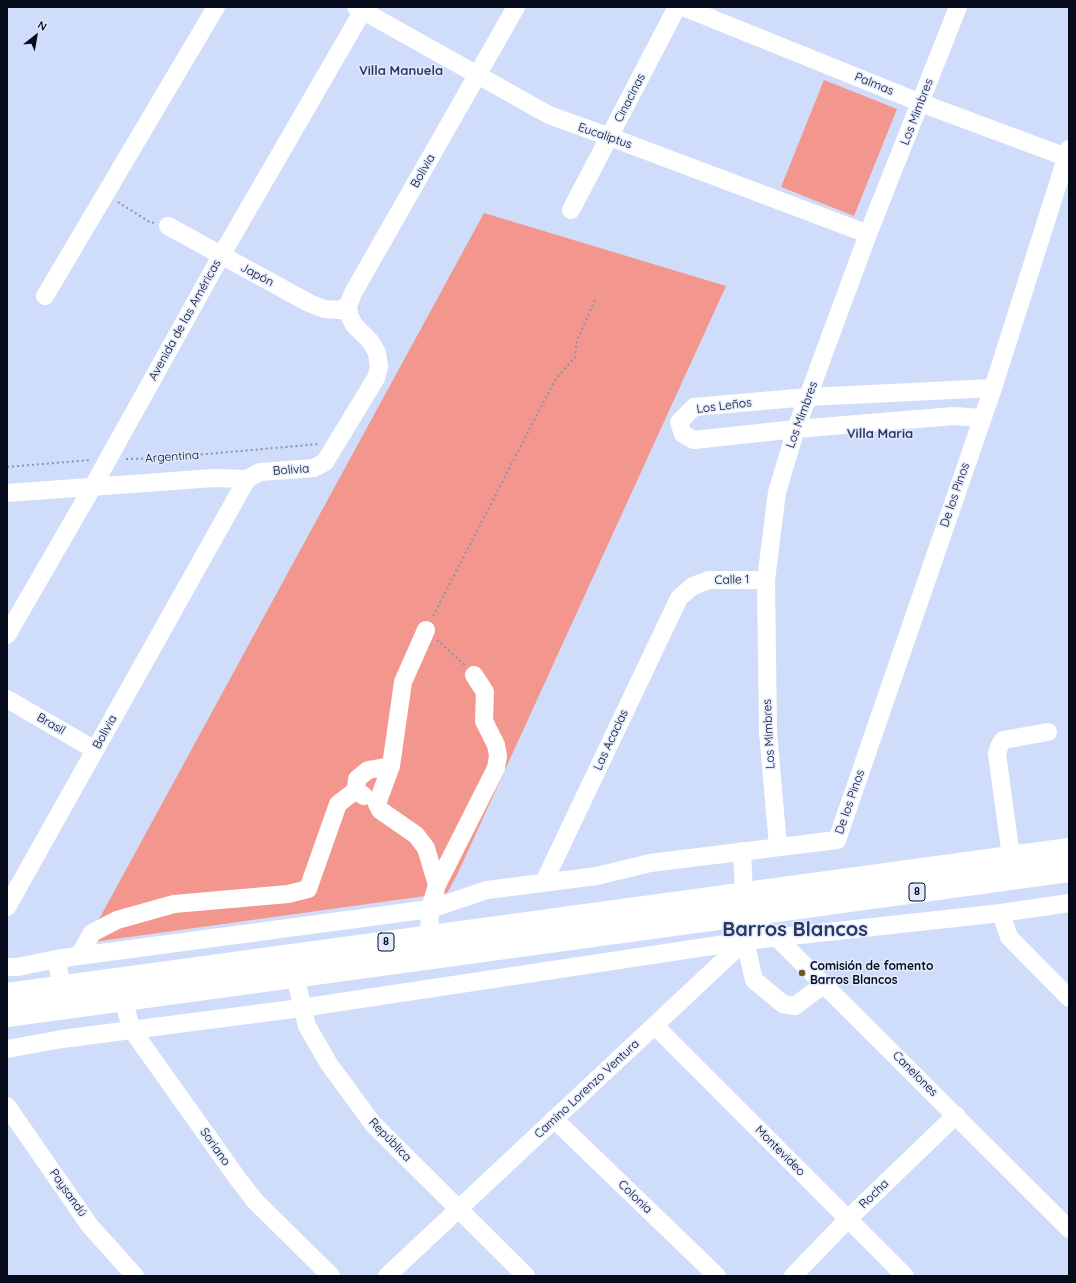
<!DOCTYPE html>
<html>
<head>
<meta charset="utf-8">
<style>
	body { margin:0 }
	#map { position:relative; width:1076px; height:1283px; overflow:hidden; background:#d0ddfa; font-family:Quicksand,sans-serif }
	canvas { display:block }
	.frame { position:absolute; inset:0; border:8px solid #050b1a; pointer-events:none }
	.north { position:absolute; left:16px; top:16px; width:40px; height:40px; -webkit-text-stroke:3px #e1eafe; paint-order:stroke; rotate:31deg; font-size:11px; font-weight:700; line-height:16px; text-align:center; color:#050b1a }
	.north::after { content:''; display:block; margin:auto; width:14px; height:18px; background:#050b1a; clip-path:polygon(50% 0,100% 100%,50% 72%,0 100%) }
</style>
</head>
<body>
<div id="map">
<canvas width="1076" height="1283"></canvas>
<div class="frame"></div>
<div class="north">N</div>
</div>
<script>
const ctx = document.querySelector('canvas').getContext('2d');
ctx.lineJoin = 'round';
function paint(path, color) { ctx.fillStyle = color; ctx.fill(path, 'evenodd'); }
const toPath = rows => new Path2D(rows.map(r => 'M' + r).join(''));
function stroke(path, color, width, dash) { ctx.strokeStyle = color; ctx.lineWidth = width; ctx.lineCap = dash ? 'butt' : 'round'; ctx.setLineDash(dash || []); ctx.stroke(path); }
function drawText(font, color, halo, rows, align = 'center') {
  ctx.font = font + ' Quicksand,sans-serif'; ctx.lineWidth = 3; ctx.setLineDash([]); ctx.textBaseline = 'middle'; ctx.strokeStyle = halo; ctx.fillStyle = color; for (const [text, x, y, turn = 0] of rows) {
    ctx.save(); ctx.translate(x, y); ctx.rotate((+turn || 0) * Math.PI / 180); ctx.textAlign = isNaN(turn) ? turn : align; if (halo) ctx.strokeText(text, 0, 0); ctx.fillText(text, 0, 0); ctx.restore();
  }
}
const green = toPath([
	[824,80,897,109,854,216,781,187],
	[484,213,726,286,457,875,447,893,86,943]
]);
const path = toPath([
	[118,202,148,221,154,223],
	[126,459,162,458,319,444],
	[7,467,90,460],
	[433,616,555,380,575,357,577,340,595,300],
	[437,640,465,665]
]);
const minor = toPath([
	[356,7,549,115,610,137,868,234],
	[683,7,921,103,1066,157],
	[571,210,677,7],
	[168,226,309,303,324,309,339,310,348,306],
	[45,296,216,7],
	[982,418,954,416,796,429,694,440,683,434,679,422,694,407,808,397,993,388],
	[7,493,214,478,247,479],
	[426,630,403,682,391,766,377,804,380,810,416,835,426,848,437,885],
	[7,635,92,488,221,256,365,7],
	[7,699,95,750],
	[364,796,356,790,357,779,368,770,391,766],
	[778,846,768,732,766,580,777,492,796,429,868,234,958,7],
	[742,851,744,894],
	[1011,856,997,754,999,747,1003,740,1048,732],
	[544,882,679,598,693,586,709,580,766,580],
	[7,907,247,479,260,472,314,468,325,462,376,378,379,367,377,353,371,342,354,325,349,315,348,306,353,293,516,7],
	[1001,913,1009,937,1069,998],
	[772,933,1069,1229],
	[429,936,430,909,487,890,597,876,650,863,837,840,993,388,1069,149],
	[745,941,754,980,783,1004,795,1006,824,984],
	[79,956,92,933,117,920,174,904,288,894,308,889,338,804,356,790],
	[56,959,430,909,437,885,496,768,498,756,496,745,484,721,485,692,474,675],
	[7,967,18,967,56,959,62,986],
	[295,976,307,1026,329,1064,373,1124,526,1276],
	[123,1000,132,1030,238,1179,255,1201,331,1276],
	[655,1026,905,1276],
	[7,1049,62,1039,301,1008,745,941,1001,913,1069,903],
	[7,1106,90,1226,135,1276],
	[554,1119,717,1276],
	[387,1276,751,935,766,913,766,904],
	[793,1276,848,1219,956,1115]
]);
const highway = toPath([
	[7,994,1069,849],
	[7,1016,1069,871]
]);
const markers = [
	[802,973,4,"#6e5928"]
];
const shields = [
	[917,892,16],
	[386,942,16]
];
const shieldNames = [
	["8",917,892],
	["8",386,942]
];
const streetNames = [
	["Palmas",874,84,22],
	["Cinacinas",630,98,-63],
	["Los Mimbres",917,112,-69],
	["Eucaliptus",605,136,19],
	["Bolivia",423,171,-60],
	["Japón",257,275,28],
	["Avenida de las Américas",185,320,-61],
	["Los Leños",724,406,-7],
	["Los Mimbres",802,415,-70],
	["Argentina",172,457,-4],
	["Bolivia",291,470,-4],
	["De los Pinos",955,495,-71],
	["Calle 1",732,580,-1],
	["Brasil",51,724,30],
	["Bolivia",105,732,-61],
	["Los Mimbres",769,734,-93],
	["Las Acacias",611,740,-65],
	["De los Pinos",850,802,-71],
	["Canelones",915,1074,45],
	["Camino Lorenzo Ventura",587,1089,-43],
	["República",390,1140,46],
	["Soriano",215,1147,55],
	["Montevideo",780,1151,45],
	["Paysandú",68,1193,55],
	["Rocha",874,1194,-44],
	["Colonia",635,1197,44]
];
const poiNames = [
	["Comisión de fomento",810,966],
	["Barros Blancos",810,980]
];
const neighbourhoodNames = [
	["Villa Manuela",401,71],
	["Villa Maria",880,434]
];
const townNames = [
	["Barros Blancos",795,930]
];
paint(green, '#f3968d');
stroke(path, '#8993ab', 2, [2, 3]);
stroke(minor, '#fff', 18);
stroke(highway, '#fff', 22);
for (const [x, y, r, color] of markers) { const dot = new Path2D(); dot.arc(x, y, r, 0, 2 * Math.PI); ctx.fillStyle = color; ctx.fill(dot); stroke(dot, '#e1eafe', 1.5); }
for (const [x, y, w] of shields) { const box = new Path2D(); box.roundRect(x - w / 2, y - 9, w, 18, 3); ctx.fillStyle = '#e1eafe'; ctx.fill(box); stroke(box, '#050b1a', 1); }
drawText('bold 11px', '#050b1a', null, shieldNames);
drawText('12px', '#050b1a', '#e1eafe', streetNames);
drawText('bold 12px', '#050b1a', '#e1eafe', poiNames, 'left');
drawText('bold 13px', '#29395f', '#e1eafe', neighbourhoodNames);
drawText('bold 20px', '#29395f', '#e1eafe', townNames);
</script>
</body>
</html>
